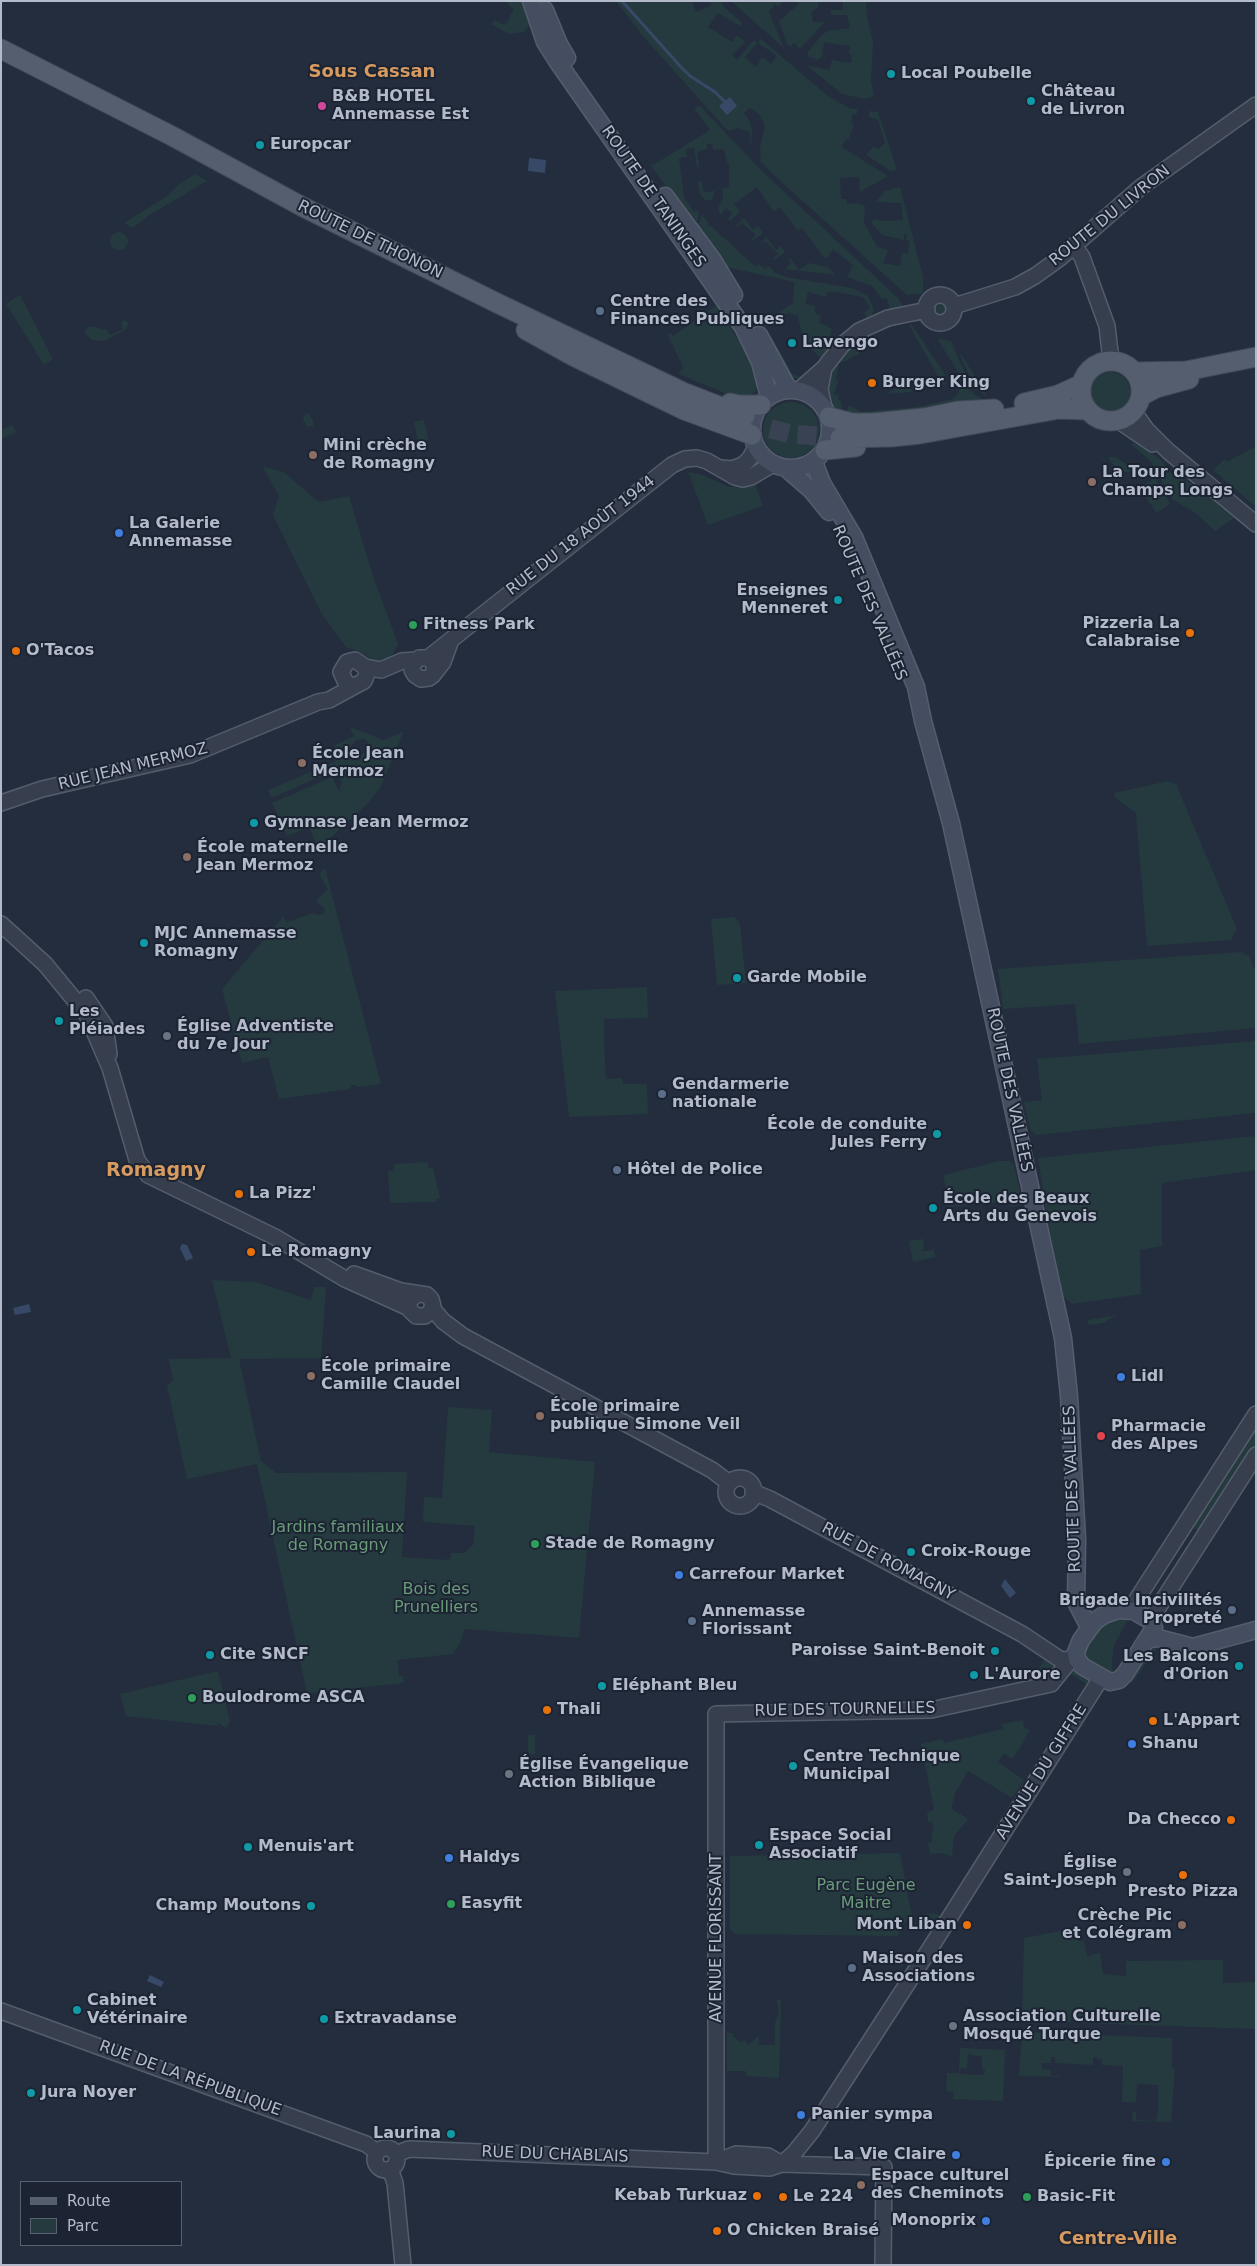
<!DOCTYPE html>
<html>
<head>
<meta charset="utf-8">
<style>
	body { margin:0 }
	#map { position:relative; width:1257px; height:2266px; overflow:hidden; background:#232d3e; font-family:"DejaVu Sans",sans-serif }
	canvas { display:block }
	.frame { position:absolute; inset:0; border:2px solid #b3bac9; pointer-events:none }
	.legend { position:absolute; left:20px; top:2181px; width:162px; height:65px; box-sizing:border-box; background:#1c2433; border:1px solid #58606f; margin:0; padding:6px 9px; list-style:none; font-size:15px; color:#b3bac9 }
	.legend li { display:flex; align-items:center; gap:10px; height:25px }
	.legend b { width:25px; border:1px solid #58606f }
</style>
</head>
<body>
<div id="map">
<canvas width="1257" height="2266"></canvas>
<div class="frame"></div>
<ul class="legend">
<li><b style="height:6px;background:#555e6e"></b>Route</li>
<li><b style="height:14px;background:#253a3f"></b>Parc</li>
</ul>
</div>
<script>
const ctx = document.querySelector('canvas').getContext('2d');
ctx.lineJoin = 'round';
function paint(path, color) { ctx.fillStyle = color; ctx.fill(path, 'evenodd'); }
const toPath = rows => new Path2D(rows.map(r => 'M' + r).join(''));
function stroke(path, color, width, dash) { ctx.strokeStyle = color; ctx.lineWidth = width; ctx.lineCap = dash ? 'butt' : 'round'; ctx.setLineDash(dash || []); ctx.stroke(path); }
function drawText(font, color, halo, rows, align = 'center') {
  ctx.font = font + ' "DejaVu Sans",sans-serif'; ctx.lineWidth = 4; ctx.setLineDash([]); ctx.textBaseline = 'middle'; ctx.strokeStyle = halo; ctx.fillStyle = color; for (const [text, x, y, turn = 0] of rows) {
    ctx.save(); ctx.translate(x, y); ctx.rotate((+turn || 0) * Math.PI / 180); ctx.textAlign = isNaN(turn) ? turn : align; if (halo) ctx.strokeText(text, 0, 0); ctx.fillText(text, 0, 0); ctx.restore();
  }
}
const green = toPath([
	[505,1,524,1,530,24,524,32,509,34,491,24,495,20,505,25,510,18,509,17,514,10],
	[616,1,692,1,696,12,712,5,710,1,721,1,723,6,742,23,740,26,718,13,708,27,732,42,737,35,745,42,732,55,737,60,754,40,757,43,745,57,756,67,762,57,771,64,777,56,758,43,761,39,828,96,851,109,857,109,857,114,853,114,851,123,854,124,849,139,845,140,842,147,888,176,860,192,859,178,851,177,840,178,841,199,846,199,847,204,856,203,865,206,864,222,877,247,888,250,883,263,900,266,902,253,908,254,910,241,906,240,907,234,904,234,904,240,882,235,872,224,873,219,884,221,903,220,901,203,876,202,885,191,900,187,923,277,923,293,907,295,776,177,761,162,760,147,765,125,758,113,750,108,744,113,750,122,752,131,751,152,750,132,738,128,729,131,725,128,643,36],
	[784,1,778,7,775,4,769,12,784,48,732,2],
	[796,1,818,1,818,8,811,12,813,22,825,22,800,49,794,43,790,47,787,44,779,21,799,4],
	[843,1,866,1,867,17,873,42,871,81,874,94,873,97,865,99,842,94,806,65,829,70,832,60,851,63,852,55,849,54,850,46,824,42,822,57,817,60,808,56,808,52,819,38,827,31,850,28,847,15,831,15,831,10,843,10],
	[699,105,764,173,898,298,903,306,890,311,887,298,882,299,872,286,847,277,853,265,833,249,827,258,819,254,821,253,802,228,798,231,780,207,774,212,757,187,734,204,740,212,730,221,728,219,732,213,726,208,721,214,719,212,719,206,723,199,722,188,729,187,729,163,727,163,724,149,713,150,712,144,707,144,707,149,697,152,699,167,697,167,694,148,686,149,687,157,679,158,684,197,694,212,697,210,699,212,697,222,692,215,689,217,651,166,704,134,710,129,694,109],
	[869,111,878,112,897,170,891,171,866,155,873,147,878,149,885,143,878,120,869,117],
	[195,174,207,181,151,214,133,228,124,223,166,197,178,185],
	[701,181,704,192,715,191,712,200,705,200,699,193,698,182],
	[701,214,708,222,707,225,712,227,756,267,759,264,765,269,768,266,776,273,786,277,852,288,868,296,874,310,872,315,867,318,864,313,870,308,863,297,835,292,827,292,826,297,808,292,805,304,815,306,815,313,821,316,819,323,828,326,832,330,830,335,837,341,821,358,803,342,798,316,790,313,774,317,763,330,760,325,793,303,794,282,722,266,694,224,700,222],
	[744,218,753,230,758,226,763,233,752,241,751,240,756,235,742,223,737,227,736,226],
	'110 241a9 9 0 1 1 18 0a9 9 0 1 1-18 0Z',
	[766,237,776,250,781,246,785,252,774,260,773,259,778,254,765,241,759,246],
	[790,258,799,270,809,263,828,267,836,275,785,269,791,263,788,259],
	[20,295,53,359,44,365,6,304],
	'931 309a9 9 0 1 1 18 0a9 9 0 1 1-18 0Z',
	[717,305,750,360,757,387,755,392,748,398,732,396,679,374,683,367,668,335,671,333,673,336],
	[123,320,129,322,126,329,104,341,92,340,85,333,85,330,90,326,107,330,110,335,123,329,121,324],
	[909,325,912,325,945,375,946,384,937,387,934,384,940,380],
	[772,338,793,375,801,376,812,367,803,378,791,378,769,340],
	[941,339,951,341,966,376,969,390,983,400,859,418,834,409,831,403,826,387,833,367,838,363,839,365,836,378,838,383,834,394,839,396,838,400,841,401,842,409,847,411,849,405,861,412,917,407,953,399,959,392,962,378,938,340],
	[851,346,859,350,859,354,841,363,839,361],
	[961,354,988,397,971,386,969,375,960,355],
	'1090 392a20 20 0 1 1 40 0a20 20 0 1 1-40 0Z',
	[909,385,912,391,911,392,886,394,898,387,903,388],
	'763 430a28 28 0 1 1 56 0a28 28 0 1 1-56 0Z',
	[308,413,313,421,313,427,307,426,304,422,303,417],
	[424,420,428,439,418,442,414,422],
	[12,425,16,432,1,439,1,430],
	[1131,444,1136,444,1159,458,1173,475,1196,486,1234,518,1215,531,1197,514,1172,499,1151,462],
	[1256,446,1256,507,1213,470,1225,459,1227,462],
	[1108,457,1116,457,1129,466,1133,472,1124,472,1112,464],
	[262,466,285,473,319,502,349,496,372,573,398,644,391,657,383,663,373,661,360,652,346,647,322,614,273,515,279,496],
	[688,472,703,475,729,487,748,487,755,484,763,506,708,525],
	[1155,478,1170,504,1156,513,1140,487],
	[350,727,384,740,404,731,380,788,368,803,318,849,309,827,287,836,272,803,332,777,339,791,342,782,336,775,347,765,271,798,268,790,336,761,330,758,335,745,354,736],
	[365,739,372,748,371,757,364,752,353,761,349,753,351,746,356,740],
	[1168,781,1176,784,1237,929,1231,940,1147,946,1136,813,1115,797,1114,793],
	[325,868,381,1084,358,1087,355,1085,352,1085,350,1089,279,1099,268,1057,242,1063,222,989,283,917,287,922,313,913,317,915,323,914,325,909,316,901,328,889,319,874],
	[730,917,734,917,740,923,746,983,717,985,711,919],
	[1241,952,1249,956,1256,972,1256,1028,1079,1044,1075,1004,1003,1009,998,969],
	[647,987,648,1018,604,1019,604,1044,606,1079,622,1078,623,1084,647,1084,648,1114,569,1117,555,991],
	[1256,1041,1256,1113,1036,1135,1030,1129,1024,1102,1042,1100,1037,1059],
	[1256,1136,1256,1170,1162,1183,1162,1246,1140,1250,1141,1294,1072,1304,1064,1297,1048,1224,1038,1158],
	[1000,1161,1010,1161,1014,1165,1023,1205,1011,1207,1009,1201,950,1207,943,1175],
	[427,1162,429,1168,433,1168,440,1198,436,1199,436,1202,390,1203,388,1171,394,1171,394,1164],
	[923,1239,924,1249,921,1251,934,1250,935,1257,913,1262,909,1241],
	[212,1280,256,1282,311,1300,314,1287,326,1287,321,1358,239,1359,261,1461,276,1473,407,1472,402,1557,450,1560,451,1553,464,1553,473,1545,475,1526,423,1522,424,1497,442,1498,448,1407,492,1410,489,1452,595,1462,579,1638,464,1629,462,1639,453,1654,397,1660,399,1676,403,1676,404,1683,307,1693,257,1464,187,1479,167,1385,173,1381,169,1359,231,1358],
	[1116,1315,1103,1323,1090,1325,1087,1323,1088,1320],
	[1256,1420,1256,1446,1201,1532,1189,1525],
	[1129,1618,1114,1645,1112,1662,1113,1675,1089,1663,1085,1657,1085,1650,1100,1628,1115,1619],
	[1160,1643,1136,1678,1130,1684,1129,1678,1149,1647],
	[1045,1658,1052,1665,1052,1672,1046,1678,1032,1681],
	[1071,1665,1093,1678,1091,1687,1066,1671],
	[218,1671,230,1721,226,1728,218,1723,217,1726,126,1716,120,1694],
	[1023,1720,1024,1727,1030,1730,1023,1743,1012,1759,1004,1753,998,1762,1024,1780,1012,1798,968,1771,955,1793,952,1806,952,1809,968,1819,954,1836,952,1857,943,1853,930,1854,928,1843,932,1842,932,1832,934,1831,932,1821,928,1822,927,1812,934,1810,921,1744,943,1739,944,1743,1003,1729,1002,1724],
	[528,1735,535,1735,535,1754,528,1754],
	[900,1853,912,1917,902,1925,898,1936,739,1934,736,1934,730,1929,730,1856],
	[934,1913,943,1917,933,1928,928,1925,925,1914],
	[1076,1928,1078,1941,1084,1941,1087,1956,1100,1953,1103,1974,1126,1976,1126,1961,1223,1960,1223,1983,1256,1982,1256,2029,1080,2023,1080,2020,1071,2019,1071,2022,1022,2020,1024,1938],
	[895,1954,905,1954,908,1958,901,1968],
	[777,2000,781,2000,779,2078,746,2076,746,2071,727,2071,727,2033,733,2033,733,2036,741,2043,744,2040,749,2045,758,2036,759,2045,775,2045,775,2023,779,2013],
	[1022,2032,1172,2038,1172,2068,1175,2069,1171,2122,1132,2121,1133,2112,1136,2111,1136,2120,1156,2121,1158,2112,1158,2085,1137,2084,1136,2102,1122,2102,1123,2066,1102,2065,1102,2059,1097,2059,1097,2057,1093,2057,1093,2065,1055,2063,1055,2057,1051,2057,1051,2063,1042,2063,1042,2069,1051,2070,1051,2076,1060,2076,1060,2077,1019,2076],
	[960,2048,1005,2050,1003,2101,953,2099,954,2092,946,2091,947,2073,959,2073],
	[968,2054,982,2057,982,2069,985,2069,984,2075,960,2074,960,2068,967,2069]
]);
const water = toPath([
	[730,97,737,106,727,115,719,106],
	[529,158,546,160,545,173,528,171],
	[182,1244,187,1245,193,1258,186,1261,180,1248],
	[29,1304,31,1312,15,1315,13,1308],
	[1005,1579,1016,1593,1010,1598,1001,1586],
	[150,1975,164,1982,161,1987,147,1981]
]);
const stream = toPath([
	[622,1,680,66,690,76,715,92,725,102]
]);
const primaryTunnel = toPath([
	[743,422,791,434,840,438]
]);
const tertiary = toPath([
	[1074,246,1082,257,1107,326,1111,361],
	'926 309a14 14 0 1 1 28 0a14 14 0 1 1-28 0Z',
	[954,306,1015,287,1035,276,1060,258,1141,187,1256,105],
	[824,368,820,389,824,408],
	[798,391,824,368,842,345,859,331,888,318,927,310],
	[1134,412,1146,429,1168,451,1256,524],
	[1119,421,1153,444],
	[721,468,732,469,743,465,750,458,756,447],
	[428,658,672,465,685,459,697,458,707,461,735,477,743,479,751,477,773,464],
	[365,667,381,670,402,661,416,660],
	[434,673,434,663,428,658,419,658,413,664,412,670,415,675,421,679,429,678,433,675,443,662,451,640],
	[1,803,42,789,190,755,318,702,329,700,364,681,367,674,365,667,355,660,347,662,341,672,346,683,354,686],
	[1,924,45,964,87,1015,110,1068,137,1160,148,1175,275,1237,345,1279,409,1308],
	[86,998,105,1026,109,1054],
	[354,1274,401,1291,427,1295,431,1299,433,1306,430,1312,425,1316,416,1316,409,1309,409,1301,417,1294],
	[432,1308,443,1321,463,1336,712,1470,729,1483],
	'726 1492a14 14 0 1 1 28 0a14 14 0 1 1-28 0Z',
	[753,1492,770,1499,1022,1634,1061,1660,1076,1659],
	[1130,1610,1256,1414],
	[1152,1623,1156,1611,1256,1455],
	[1,2011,366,2144,377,2152],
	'375 2159a11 11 0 1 1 22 0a11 11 0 1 1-22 0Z',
	[396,2154,409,2149,716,2162,734,2166,770,2168,782,2164,884,2167,883,2265],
	[716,2162,716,1714,931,1710,1051,1684,1076,1653],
	[716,2162,736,2154,768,2156,782,2164],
	[782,2164,795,2152,812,2131,931,1947,1101,1678],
	[390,2169,395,2183,403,2265]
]);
const secondary = toPath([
	[531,1,545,42,557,61,743,327,760,362,769,397],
	[545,10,559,44,567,58],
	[665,196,712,259,734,295],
	[759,335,789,390],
	'752 429a39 39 0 1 1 78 0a39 39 0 1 1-78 0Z',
	[814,462,822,483,854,537,916,687,923,721,951,823,1063,1338,1069,1396,1077,1539,1076,1602,1089,1627],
	[787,469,811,490,829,512],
	[1118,1610,1134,1611,1151,1621,1154,1628,1125,1674,1119,1680,1110,1682,1082,1666,1077,1659,1076,1652,1081,1640,1095,1621,1104,1615,1118,1610],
	[1149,1639,1158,1638,1193,1647,1256,1630]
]);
const primary = toPath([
	[1,49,172,136,303,207,497,303,683,392,745,416],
	[526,330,573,356,684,410,752,435],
	'1081 391a30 30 0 1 1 60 0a30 30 0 1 1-60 0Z',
	[1135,372,1186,371,1256,357],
	[1141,396,1156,388,1189,379],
	[730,403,740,405,761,405],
	[1024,403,1058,395,1082,384],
	[829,417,852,423,872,423,924,418,958,411,994,409],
	[840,438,892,437,920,434,1059,409,1087,410],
	[825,450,856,447]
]);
const markers = [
	[891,74,5,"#0f9aa8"],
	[1031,101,5,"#0f9aa8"],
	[322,106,5,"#d1479c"],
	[260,145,5,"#0f9aa8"],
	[600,311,5,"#5c6f8a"],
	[792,343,5,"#0f9aa8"],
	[872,383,5,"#e8710a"],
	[313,455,5,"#8d6e63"],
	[1092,482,5,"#8d6e63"],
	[119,533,5,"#3f7fe0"],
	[838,600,5,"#0f9aa8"],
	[413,625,5,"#2e9e5b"],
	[1190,633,5,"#e8710a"],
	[16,651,5,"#e8710a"],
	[302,763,5,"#8d6e63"],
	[254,823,5,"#0f9aa8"],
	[187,857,5,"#8d6e63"],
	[144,943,5,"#0f9aa8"],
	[737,978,5,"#0f9aa8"],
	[59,1021,5,"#0f9aa8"],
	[167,1036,5,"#6b7280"],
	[662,1094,5,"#5c6f8a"],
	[937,1134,5,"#0f9aa8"],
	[617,1170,5,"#5c6f8a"],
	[239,1194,5,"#e8710a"],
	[933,1208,5,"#0f9aa8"],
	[251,1252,5,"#e8710a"],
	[311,1376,5,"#8d6e63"],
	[1121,1377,5,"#3f7fe0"],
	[540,1416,5,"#8d6e63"],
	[1101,1436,5,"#e0444e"],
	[535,1544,5,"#2e9e5b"],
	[911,1552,5,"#0f9aa8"],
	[679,1575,5,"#3f7fe0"],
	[1232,1610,5,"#5c6f8a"],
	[692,1621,5,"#5c6f8a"],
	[995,1651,5,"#0f9aa8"],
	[210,1655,5,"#0f9aa8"],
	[1239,1666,5,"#0f9aa8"],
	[974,1675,5,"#0f9aa8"],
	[602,1686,5,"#0f9aa8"],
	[192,1698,5,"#2e9e5b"],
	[547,1710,5,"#e8710a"],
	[1153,1721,5,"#e8710a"],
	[1132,1744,5,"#3f7fe0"],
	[793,1766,5,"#0f9aa8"],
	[509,1774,5,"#6b7280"],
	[1231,1820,5,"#e8710a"],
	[759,1845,5,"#0f9aa8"],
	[248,1847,5,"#0f9aa8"],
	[449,1858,5,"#3f7fe0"],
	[1127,1872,5,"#6b7280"],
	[1183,1875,5,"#e8710a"],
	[451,1904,5,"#2e9e5b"],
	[311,1906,5,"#0f9aa8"],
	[967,1925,5,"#e8710a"],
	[1182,1925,5,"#8d6e63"],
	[852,1968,5,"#5c6f8a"],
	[77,2010,5,"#0f9aa8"],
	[324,2019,5,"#0f9aa8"],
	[953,2026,5,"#6b7280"],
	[31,2093,5,"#0f9aa8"],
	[801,2115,5,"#3f7fe0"],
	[451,2134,5,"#0f9aa8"],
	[956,2155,5,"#3f7fe0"],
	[1166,2162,5,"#3f7fe0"],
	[861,2185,5,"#8d6e63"],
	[757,2196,5,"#e8710a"],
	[783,2197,5,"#e8710a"],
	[1027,2197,5,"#2e9e5b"],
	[986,2221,5,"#3f7fe0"],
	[717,2231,5,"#e8710a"]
];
const poiNames = [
	["Local Poubelle",901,74],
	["Château",1041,92],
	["de Livron",1041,110],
	["B&B HOTEL",332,97],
	["Annemasse Est",332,115],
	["Europcar",270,145],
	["Centre des",610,302],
	["Finances Publiques",610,320],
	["Lavengo",802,343],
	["Burger King",882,383],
	["Mini crèche",323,446],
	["de Romagny",323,464],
	["La Tour des",1102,473],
	["Champs Longs",1102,491],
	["La Galerie",129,524],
	["Annemasse",129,542],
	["Enseignes",828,591,"right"],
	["Menneret",828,609,"right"],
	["Pizzeria La",1180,624,"right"],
	["Calabraise",1180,642,"right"],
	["Fitness Park",423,625],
	["O'Tacos",26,651],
	["École Jean",312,754],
	["Mermoz",312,772],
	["Gymnase Jean Mermoz",264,823],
	["École maternelle",197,848],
	["Jean Mermoz",197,866],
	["MJC Annemasse",154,934],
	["Romagny",154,952],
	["Garde Mobile",747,978],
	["Les",69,1012],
	["Pléiades",69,1030],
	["Église Adventiste",177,1027],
	["du 7e Jour",177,1045],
	["Gendarmerie",672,1085],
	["nationale",672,1103],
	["École de conduite",927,1125,"right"],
	["Jules Ferry",927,1143,"right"],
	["Hôtel de Police",627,1170],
	["La Pizz'",249,1194],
	["École des Beaux",943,1199],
	["Arts du Genevois",943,1217],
	["Le Romagny",261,1252],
	["École primaire",321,1367],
	["Camille Claudel",321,1385],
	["Lidl",1131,1377],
	["École primaire",550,1407],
	["publique Simone Veil",550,1425],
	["Pharmacie",1111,1427],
	["des Alpes",1111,1445],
	["Stade de Romagny",545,1544],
	["Croix-Rouge",921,1552],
	["Carrefour Market",689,1575],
	["Brigade Incivilités",1222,1601,"right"],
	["Propreté",1222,1619,"right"],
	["Annemasse",702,1612],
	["Florissant",702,1630],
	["Paroisse Saint-Benoit",985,1651,"right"],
	["Cite SNCF",220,1655],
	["Les Balcons",1229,1657,"right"],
	["d'Orion",1229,1675,"right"],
	["L'Aurore",984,1675],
	["Eléphant Bleu",612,1686],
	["Boulodrome ASCA",202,1698],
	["Thali",557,1710],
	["L'Appart",1163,1721],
	["Shanu",1142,1744],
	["Centre Technique",803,1757],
	["Municipal",803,1775],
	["Église Évangelique",519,1765],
	["Action Biblique",519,1783],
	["Da Checco",1221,1820,"right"],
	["Espace Social",769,1836],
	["Associatif",769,1854],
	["Menuis'art",258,1847],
	["Haldys",459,1858],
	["Église",1117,1863,"right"],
	["Saint-Joseph",1117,1881,"right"],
	["Presto Pizza",1183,1892,"center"],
	["Easyfit",461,1904],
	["Champ Moutons",301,1906,"right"],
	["Crèche Pic",1172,1916,"right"],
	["et Colégram",1172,1934,"right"],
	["Mont Liban",957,1925,"right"],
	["Maison des",862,1959],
	["Associations",862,1977],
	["Cabinet",87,2001],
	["Vétérinaire",87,2019],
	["Association Culturelle",963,2017],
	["Mosqué Turque",963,2035],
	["Extravadanse",334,2019],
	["Jura Noyer",41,2093],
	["Panier sympa",811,2115],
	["Laurina",441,2134,"right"],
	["La Vie Claire",946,2155,"right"],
	["Épicerie fine",1156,2162,"right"],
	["Espace culturel",871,2176],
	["des Cheminots",871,2194],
	["Kebab Turkuaz",747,2196,"right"],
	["Le 224",793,2197],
	["Basic-Fit",1037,2197],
	["Monoprix",976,2221,"right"],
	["O Chicken Braisé",727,2231]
];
const streetNames = [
	["ROUTE DE TANINGES",653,197,55],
	["ROUTE DU LIVRON",1110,216,-39],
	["ROUTE DE THONON",370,240,26],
	["RUE DU 18 AOÛT 1944",581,536,-38],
	["ROUTE DES VALLÉES",869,603,67],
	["RUE JEAN MERMOZ",133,767,-14],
	["ROUTE DES VALLÉES",1009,1090,78],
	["ROUTE DES VALLÉES",1073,1489,-92],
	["RUE DE ROMAGNY",888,1562,28],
	["RUE DES TOURNELLES",845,1710,-1],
	["AVENUE DU GIFFRE",1042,1772,-58],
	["AVENUE FLORISSANT",717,1938,-90],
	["RUE DE LA RÉPUBLIQUE",190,2079,20],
	["RUE DU CHABLAIS",555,2155,2]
];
const parkNames = [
	["Jardins familiaux",338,1528],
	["de Romagny",338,1546],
	["Bois des",436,1590],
	["Prunelliers",436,1608],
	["Parc Eugène",866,1886],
	["Maitre",866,1904]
];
const neighbourhoodNames = [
	["Sous Cassan",372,72],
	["Centre-Ville",1118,2239]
];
const quarterNames = [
	["Romagny",156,1171]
];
paint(green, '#253a3f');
paint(water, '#384968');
stroke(stream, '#384968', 3);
stroke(primaryTunnel, '#394253', 19, [19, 9]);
stroke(tertiary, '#555d6c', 18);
stroke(secondary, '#555d6c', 19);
stroke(primary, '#404857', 21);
stroke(tertiary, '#373f4e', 15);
stroke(secondary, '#454e61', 16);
stroke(primary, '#555e6e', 19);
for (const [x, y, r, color] of markers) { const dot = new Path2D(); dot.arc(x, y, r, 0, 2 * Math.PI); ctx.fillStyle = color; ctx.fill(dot); stroke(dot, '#1c2433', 2); }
drawText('bold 16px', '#b3bac9', '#1c2433', poiNames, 'left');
drawText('16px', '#b3bac9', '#1c2433', streetNames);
drawText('16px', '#699b78', '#1c2433', parkNames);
drawText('bold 18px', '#d79b60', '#1c2433', neighbourhoodNames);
drawText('bold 19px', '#d79b60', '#1c2433', quarterNames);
</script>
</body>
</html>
